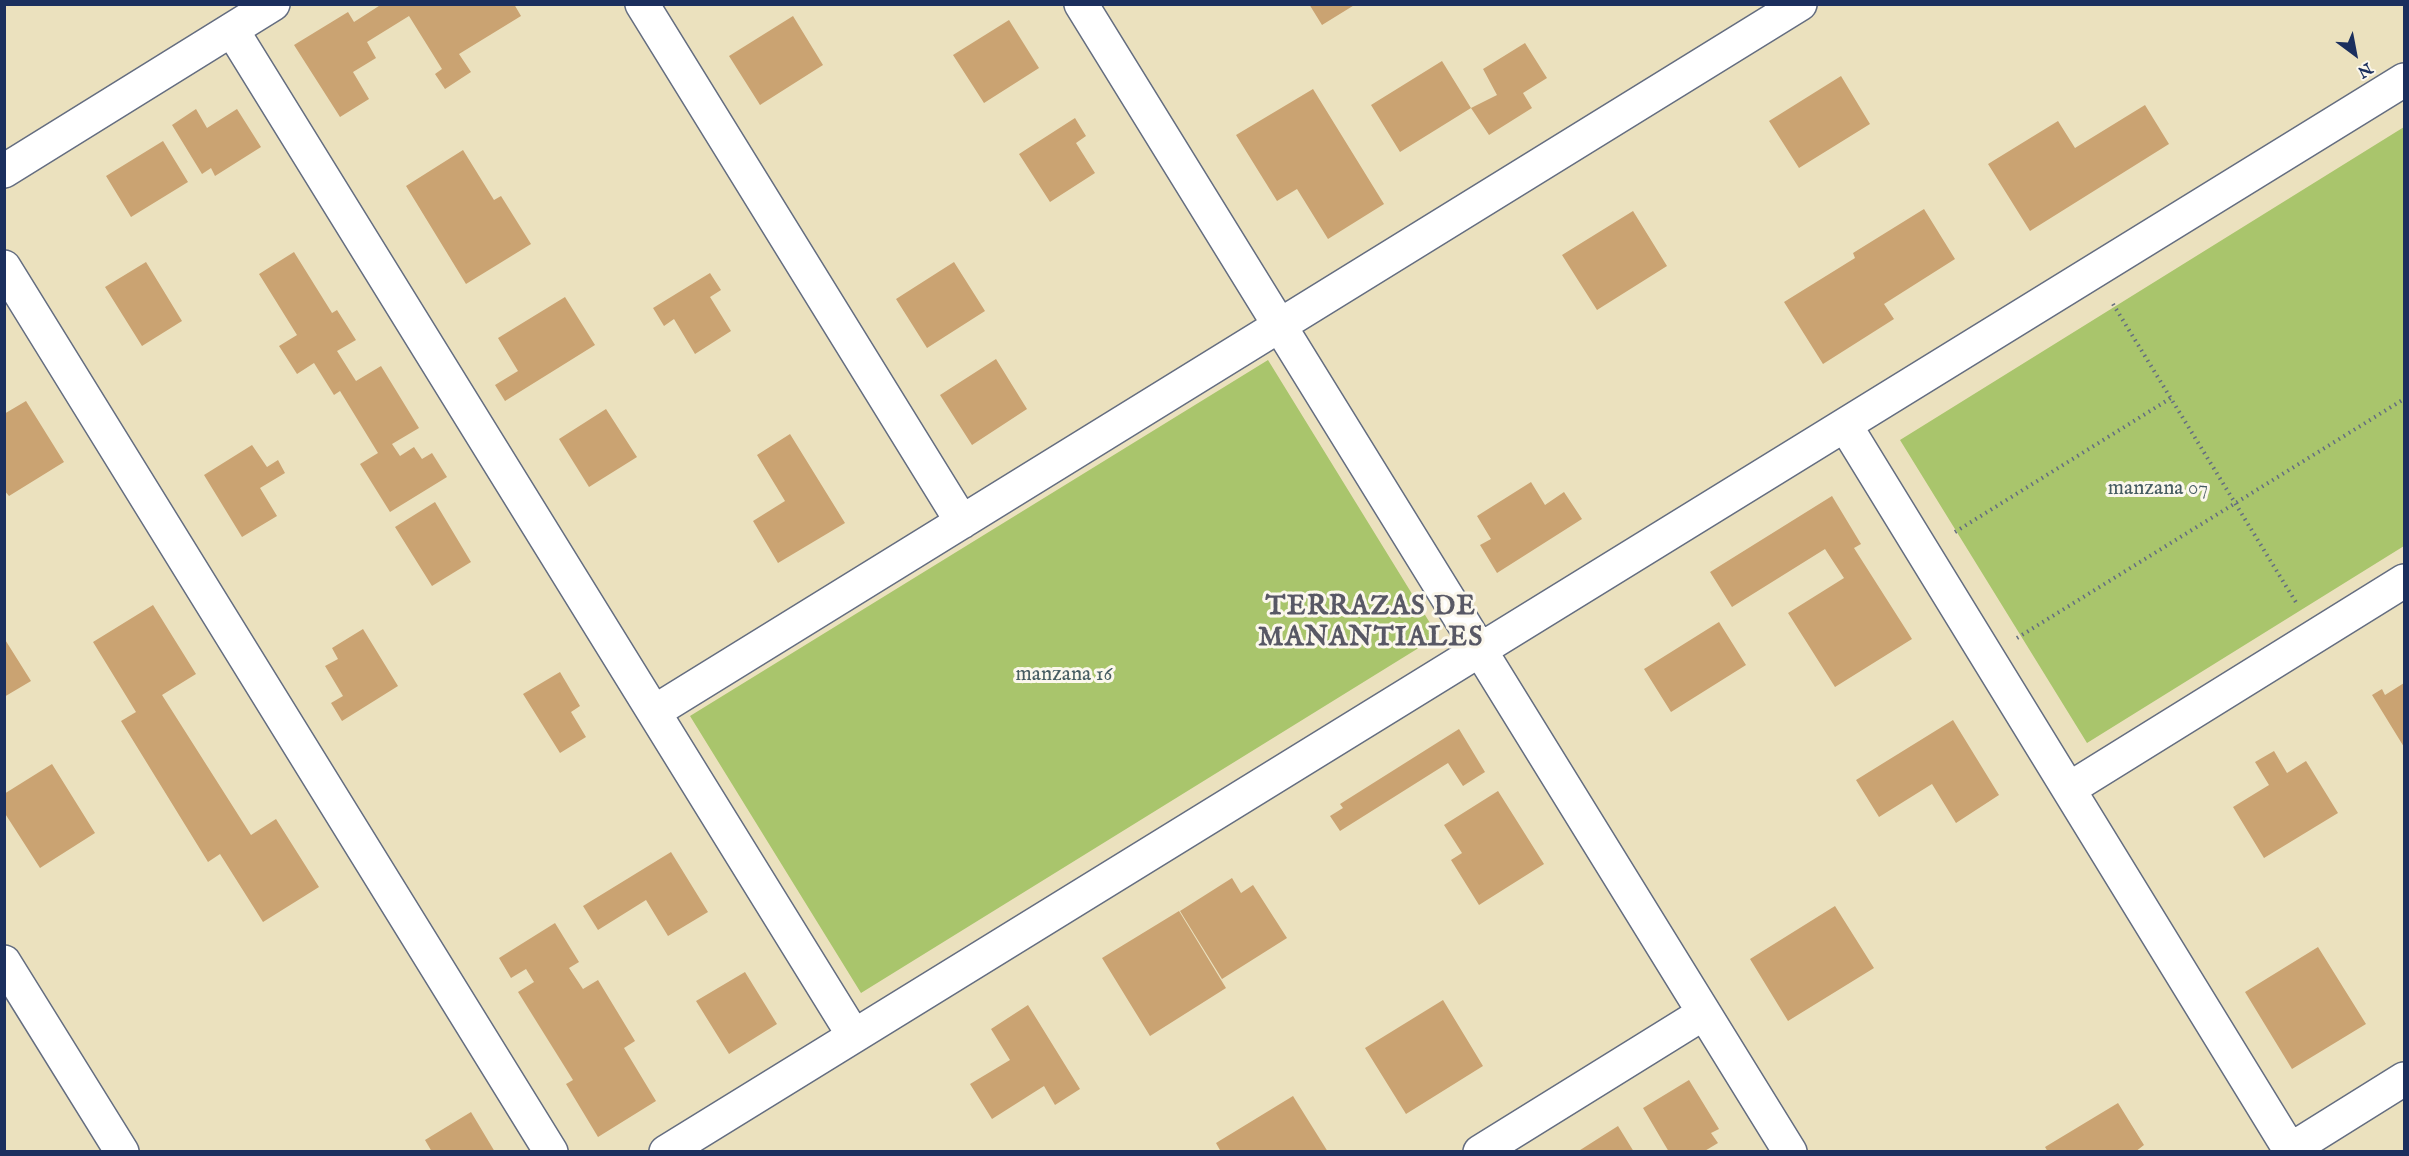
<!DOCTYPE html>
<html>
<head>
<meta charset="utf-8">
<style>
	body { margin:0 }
	#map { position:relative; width:2409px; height:1156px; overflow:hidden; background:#ebe1be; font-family:"IM FELL English",serif }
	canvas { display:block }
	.frame { position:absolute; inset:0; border:6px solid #1b2f5e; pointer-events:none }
	.north { position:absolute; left:2325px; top:24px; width:60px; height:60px; -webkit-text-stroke:4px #fbf7ec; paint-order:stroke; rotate:148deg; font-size:16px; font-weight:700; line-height:24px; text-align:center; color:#1b2f5e }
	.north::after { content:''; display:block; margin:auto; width:21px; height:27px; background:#1b2f5e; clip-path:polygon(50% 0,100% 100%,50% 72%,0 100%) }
</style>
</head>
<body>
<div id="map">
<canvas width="2409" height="1156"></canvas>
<div class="frame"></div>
<div class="north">N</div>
</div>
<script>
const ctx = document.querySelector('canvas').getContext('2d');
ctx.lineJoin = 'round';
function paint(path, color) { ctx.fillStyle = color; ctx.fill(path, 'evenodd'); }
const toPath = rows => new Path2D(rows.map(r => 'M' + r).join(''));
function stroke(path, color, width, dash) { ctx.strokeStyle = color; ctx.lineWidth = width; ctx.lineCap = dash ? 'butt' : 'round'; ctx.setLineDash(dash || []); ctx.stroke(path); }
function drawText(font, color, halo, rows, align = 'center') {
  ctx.font = font + ' "IM FELL English",serif'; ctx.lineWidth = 6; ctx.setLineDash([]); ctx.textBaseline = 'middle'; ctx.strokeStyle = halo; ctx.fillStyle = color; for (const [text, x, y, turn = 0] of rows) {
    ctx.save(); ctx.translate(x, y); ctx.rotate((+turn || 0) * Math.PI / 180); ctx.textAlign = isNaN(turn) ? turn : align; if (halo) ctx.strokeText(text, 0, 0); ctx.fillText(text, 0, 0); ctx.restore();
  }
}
const green = toPath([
	[2404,127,2404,546,2087,743,1900,440],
	[1268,360,1438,636,861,993,690,716]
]);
const building = toPath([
	[382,4,514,4,521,16,459,54,471,72,445,89,435,74,442,69,409,16,367,42,376,58,353,72,369,99,340,117,294,45,348,12,354,22],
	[1309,4,1356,4,1322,25],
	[793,16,823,65,760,105,729,56],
	[1009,20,1039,68,984,103,953,55],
	[1525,43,1547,78,1523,93,1532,108,1489,135,1471,108,1497,95,1483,69],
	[1442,61,1471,108,1400,152,1371,105],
	[1841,76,1870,124,1799,168,1769,121],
	[1313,89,1384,204,1328,239,1297,189,1277,201,1236,135],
	[2145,105,2169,144,2030,231,1988,164,2058,121,2075,148],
	[196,109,207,128,237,109,261,147,215,176,211,168,202,174,172,125],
	[1075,118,1086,136,1076,143,1095,173,1050,202,1019,154],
	[163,141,188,182,131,217,106,176],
	[463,150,494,200,501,196,531,244,466,284,406,186],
	[1924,209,1955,259,1884,304,1894,319,1823,364,1784,302,1855,258,1853,253],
	[1633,211,1667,266,1597,310,1562,255],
	[294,252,332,313,337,310,356,340,337,351,356,381,381,366,419,428,392,444,400,456,414,447,422,459,432,453,447,477,390,512,360,464,378,453,340,391,334,395,314,363,297,374,279,346,297,335,259,274],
	[146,262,182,321,142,346,105,287],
	[954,262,985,311,927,348,896,299],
	[710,273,721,290,710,297,731,331,695,354,674,319,664,326,653,308],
	[565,297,595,345,505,401,495,385,518,371,498,338],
	[996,359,1027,409,972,445,940,395],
	[26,401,64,462,9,496,4,490,4,414],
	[606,409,637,457,589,487,559,439],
	[790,434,845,523,778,563,753,521,785,501,757,455],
	[252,445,267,467,278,460,285,473,260,488,277,516,242,537,204,475],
	[1531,482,1545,505,1564,492,1582,519,1497,573,1480,545,1491,539,1477,516],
	[1832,496,1861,544,1854,548,1912,639,1835,687,1788,613,1844,578,1825,549,1732,607,1710,572],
	[435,502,471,562,432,586,395,527],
	[153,605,196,674,162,695,251,835,276,819,319,887,263,922,220,854,208,862,121,721,136,712,93,642],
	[1719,622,1746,665,1671,712,1644,669],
	[363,629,398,686,342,721,331,703,343,696,325,666,338,659,332,648],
	[4,638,31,681,4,697],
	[560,672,580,706,571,712,586,737,560,753,523,694],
	[2404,683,2404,747,2372,695,2382,689,2385,695],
	[1953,720,1999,795,1956,823,1932,784,1879,817,1856,780],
	[1459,729,1485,772,1463,786,1448,763,1340,831,1330,816,1343,808,1340,804],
	[2274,751,2287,773,2306,761,2338,813,2264,858,2233,807,2269,785,2255,762],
	[52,764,95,833,40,868,4,812,4,794],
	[1498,791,1544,864,1479,905,1451,860,1462,853,1444,825],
	[671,852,708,912,668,936,646,900,598,930,583,906],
	[1232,878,1241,893,1253,885,1287,938,1222,979,1180,911],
	[1835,906,1874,968,1788,1021,1750,959],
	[1179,911,1226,988,1150,1036,1102,958],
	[555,923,579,962,569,968,583,989,598,980,635,1041,624,1048,656,1101,598,1137,566,1084,573,1080,518,992,534,982,526,969,511,978,499,958],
	[2318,947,2366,1024,2292,1069,2245,992],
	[745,972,777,1024,729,1054,696,1001],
	[1443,1000,1483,1066,1406,1114,1365,1048],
	[1028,1005,1080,1089,1055,1105,1044,1086,992,1119,970,1084,1010,1060,991,1029],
	[1689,1080,1719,1129,1711,1133,1718,1143,1703,1152,1669,1152,1643,1108],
	[1293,1096,1328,1152,1221,1152,1216,1143],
	[2118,1103,2144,1145,2135,1152,2048,1152,2045,1147],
	[471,1112,495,1152,432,1152,425,1140],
	[1618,1126,1634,1152,1577,1152]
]);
const path = toPath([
	[2113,304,2297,604],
	[1955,532,2171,398],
	[2017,638,2404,399]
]);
const minor = toPath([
	[642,4,962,522],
	[1081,4,1790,1152],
	[232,30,854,1036],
	[4,171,273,4],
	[4,267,551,1152],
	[1845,425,2290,1150],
	[654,712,1800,4],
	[2069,789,2404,581],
	[4,962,122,1152],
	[666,1152,2404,80],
	[1480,1152,1704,1013],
	[2287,1152,2404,1079]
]);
const parkNames = [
	["manzana 07",2158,490],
	["manzana 16",1064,676]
];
const districtNames = [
	["TERRAZAS DE",1371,608],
	["MANANTIALES",1371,639]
];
paint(green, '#a9c56c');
paint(building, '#caa372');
stroke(minor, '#646d80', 36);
stroke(path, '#646d80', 4, [1.5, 4.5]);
stroke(minor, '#fff', 33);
drawText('21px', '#465c62', '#fbf7ec', parkNames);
ctx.letterSpacing = '1.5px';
drawText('bold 27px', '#585865', '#fbf7ec', districtNames);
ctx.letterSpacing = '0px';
</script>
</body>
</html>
